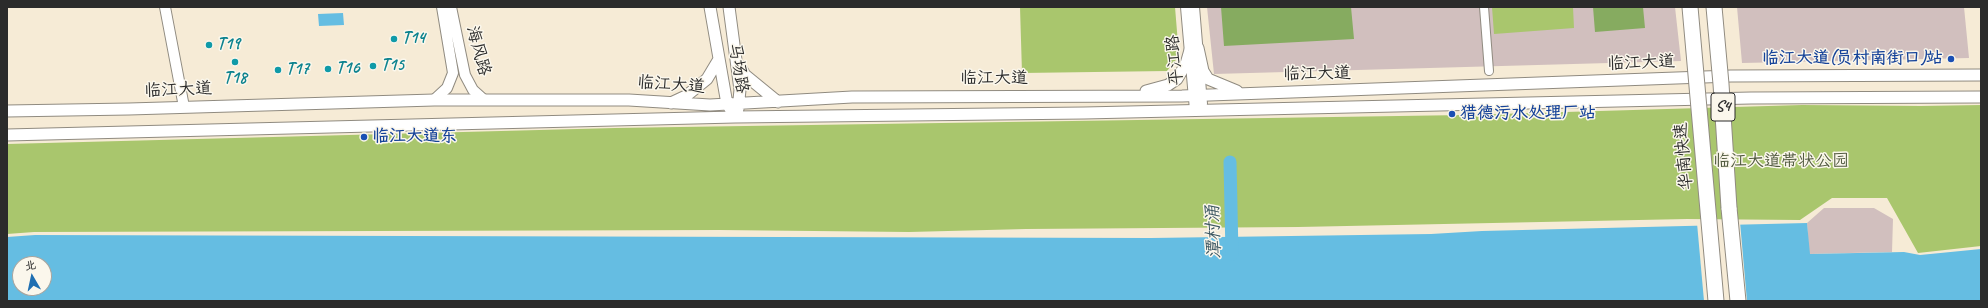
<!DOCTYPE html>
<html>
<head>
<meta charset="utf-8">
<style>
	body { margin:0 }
	#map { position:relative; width:1988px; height:308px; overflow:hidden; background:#f6ebd6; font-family:Caveat,"LXGW WenKai TC",sans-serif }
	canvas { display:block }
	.frame { position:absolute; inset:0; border:8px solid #2b2b2b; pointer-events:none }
	.north { position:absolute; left:12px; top:256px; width:40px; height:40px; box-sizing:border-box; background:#fbf7ec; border:1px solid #a8a59f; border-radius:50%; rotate:351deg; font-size:11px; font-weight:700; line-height:16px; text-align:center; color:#2b2b2b }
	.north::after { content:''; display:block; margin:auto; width:14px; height:18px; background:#1f6fb2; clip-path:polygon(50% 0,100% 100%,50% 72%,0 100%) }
</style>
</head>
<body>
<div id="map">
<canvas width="1988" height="308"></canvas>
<div class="frame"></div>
<div class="north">北</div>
</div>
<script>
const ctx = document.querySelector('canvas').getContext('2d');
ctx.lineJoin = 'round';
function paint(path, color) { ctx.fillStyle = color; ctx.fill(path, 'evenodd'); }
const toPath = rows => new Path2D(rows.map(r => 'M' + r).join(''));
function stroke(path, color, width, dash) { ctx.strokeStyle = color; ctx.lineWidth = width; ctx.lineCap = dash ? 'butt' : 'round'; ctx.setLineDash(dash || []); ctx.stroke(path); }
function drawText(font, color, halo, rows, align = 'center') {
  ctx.font = font + ' Caveat,"LXGW WenKai TC",sans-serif'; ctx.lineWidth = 3; ctx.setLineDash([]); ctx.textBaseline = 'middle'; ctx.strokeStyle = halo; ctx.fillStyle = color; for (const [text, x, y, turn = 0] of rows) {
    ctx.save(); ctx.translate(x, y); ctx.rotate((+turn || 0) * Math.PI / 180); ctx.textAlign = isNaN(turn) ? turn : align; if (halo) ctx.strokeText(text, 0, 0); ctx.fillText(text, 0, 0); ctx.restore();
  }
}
const industrial = toPath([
	[1207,7,1675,7,1681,61,1214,74],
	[1737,7,1964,7,1969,58,1742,63],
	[1824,208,1874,208,1893,219,1892,252,1809,254,1807,223]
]);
const green = toPath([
	[1020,7,1175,7,1179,56,1167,71,1022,73],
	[1492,7,1573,7,1574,28,1494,34],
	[1802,105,1921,106,1981,105,1981,246,1918,253,1887,198,1832,198,1800,220,1687,219,1298,227,1026,229,909,232,719,230,34,232,7,234,7,144,615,128,1464,115]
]);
const forest = toPath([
	[1221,7,1351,7,1354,39,1224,46],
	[1593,7,1643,7,1645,28,1595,32]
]);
const water = toPath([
	[343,13,344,25,319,26,318,14],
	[1807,223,1810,254,1904,252,1920,255,1981,249,1981,301,7,301,7,237,35,235,1151,238,1431,234,1482,231],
	[20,264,44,264,44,288,20,288]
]);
const pier = toPath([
	[1740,222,1747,301,1704,301,1697,223]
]);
const river = toPath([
	[1230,162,1232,254]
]);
const minor = toPath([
	[1484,7,1489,71]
]);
const tertiary = toPath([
	[165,7,184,107],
	[451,7,465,75,473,90,483,99],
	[1186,7,1195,110],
	[1194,7,1202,104],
	[434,100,447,88,453,73,442,7]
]);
const secondary = toPath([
	[710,7,727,104,731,110],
	[729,7,740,90,738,109],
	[1198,48,1203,71,1208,79,1237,91],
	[739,65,745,75,778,102],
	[1146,91,1168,85,1177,79,1186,64,1190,50],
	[671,103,686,96,707,79,719,59],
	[7,111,129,109,434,100,629,100,710,105,852,97,1182,96,1731,76,1981,75],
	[7,135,735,117,1084,113,1751,98,1981,97]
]);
const motorway = toPath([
	[1729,208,1738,301]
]);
const motorwayBridge = toPath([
	[1690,7,1716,301],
	[1714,7,1721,84,1729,208]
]);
const markers = [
	[394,39,4,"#0f9aa8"],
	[209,45,4,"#0f9aa8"],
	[1951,59,4,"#1a4fb4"],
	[235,62,4,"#0f9aa8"],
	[373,66,4,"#0f9aa8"],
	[328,69,4,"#0f9aa8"],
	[278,70,4,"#0f9aa8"],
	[1452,114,4,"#1a4fb4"],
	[364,137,4,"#1a4fb4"]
];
const shields = [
	[1723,107,24]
];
const shieldNames = [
	["S4",1723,107]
];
const cultureNames = [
	["T14",402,39],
	["T19",217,45],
	["T15",381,66],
	["T16",336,69],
	["T17",286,70],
	["T18",235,79,"center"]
];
const streetNames = [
	["海风路",478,51,75],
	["平江路",1175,60,-95],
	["临江大道",1641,63,-2],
	["马场路",738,68,80],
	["临江大道",1317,74,-1],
	["临江大道",994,79],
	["临江大道",671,85,4],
	["临江大道",178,90,-2],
	["华南快速",1684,156,-95]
];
const transitNames = [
	["临江大道(员村南街口)站",1943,59,"right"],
	["猎德污水处理厂站",1460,114],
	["临江大道东",372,137]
];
const parkNames = [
	["临江大道带状公园",1781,162]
];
const waterNames = [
	["潭村涌",1214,232,-92]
];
paint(industrial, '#d1bfbe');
paint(green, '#a9c66d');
paint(forest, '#86ab60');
paint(water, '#65bde2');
paint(pier, '#f6ebd6');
stroke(river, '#65bde2', 13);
stroke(minor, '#908b80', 10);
stroke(tertiary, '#908b80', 12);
stroke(secondary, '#908b80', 13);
stroke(motorway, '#908b80', 17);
stroke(minor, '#fff', 8);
stroke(tertiary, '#fff', 10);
stroke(secondary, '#fff', 11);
stroke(motorway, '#fff', 15);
stroke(motorwayBridge, '#908b80', 17, []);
stroke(motorwayBridge, '#fff', 15);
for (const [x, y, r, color] of markers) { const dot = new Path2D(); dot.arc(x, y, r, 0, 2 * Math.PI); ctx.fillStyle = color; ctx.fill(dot); stroke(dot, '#fbf7ec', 1.5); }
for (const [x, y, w] of shields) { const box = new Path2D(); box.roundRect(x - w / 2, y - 14, w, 28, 3); ctx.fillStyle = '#fbf7ec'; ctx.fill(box); stroke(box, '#2b2b2b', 1); }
drawText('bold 16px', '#2b2b2b', null, shieldNames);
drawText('bold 17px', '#0d838f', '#fbf7ec', cultureNames, 'left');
drawText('17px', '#2b2b2b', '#fbf7ec', streetNames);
drawText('bold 17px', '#164399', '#fbf7ec', transitNames, 'left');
drawText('17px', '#515a3f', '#fbf7ec', parkNames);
drawText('italic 18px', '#3c5762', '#fbf7ec', waterNames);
</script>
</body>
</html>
